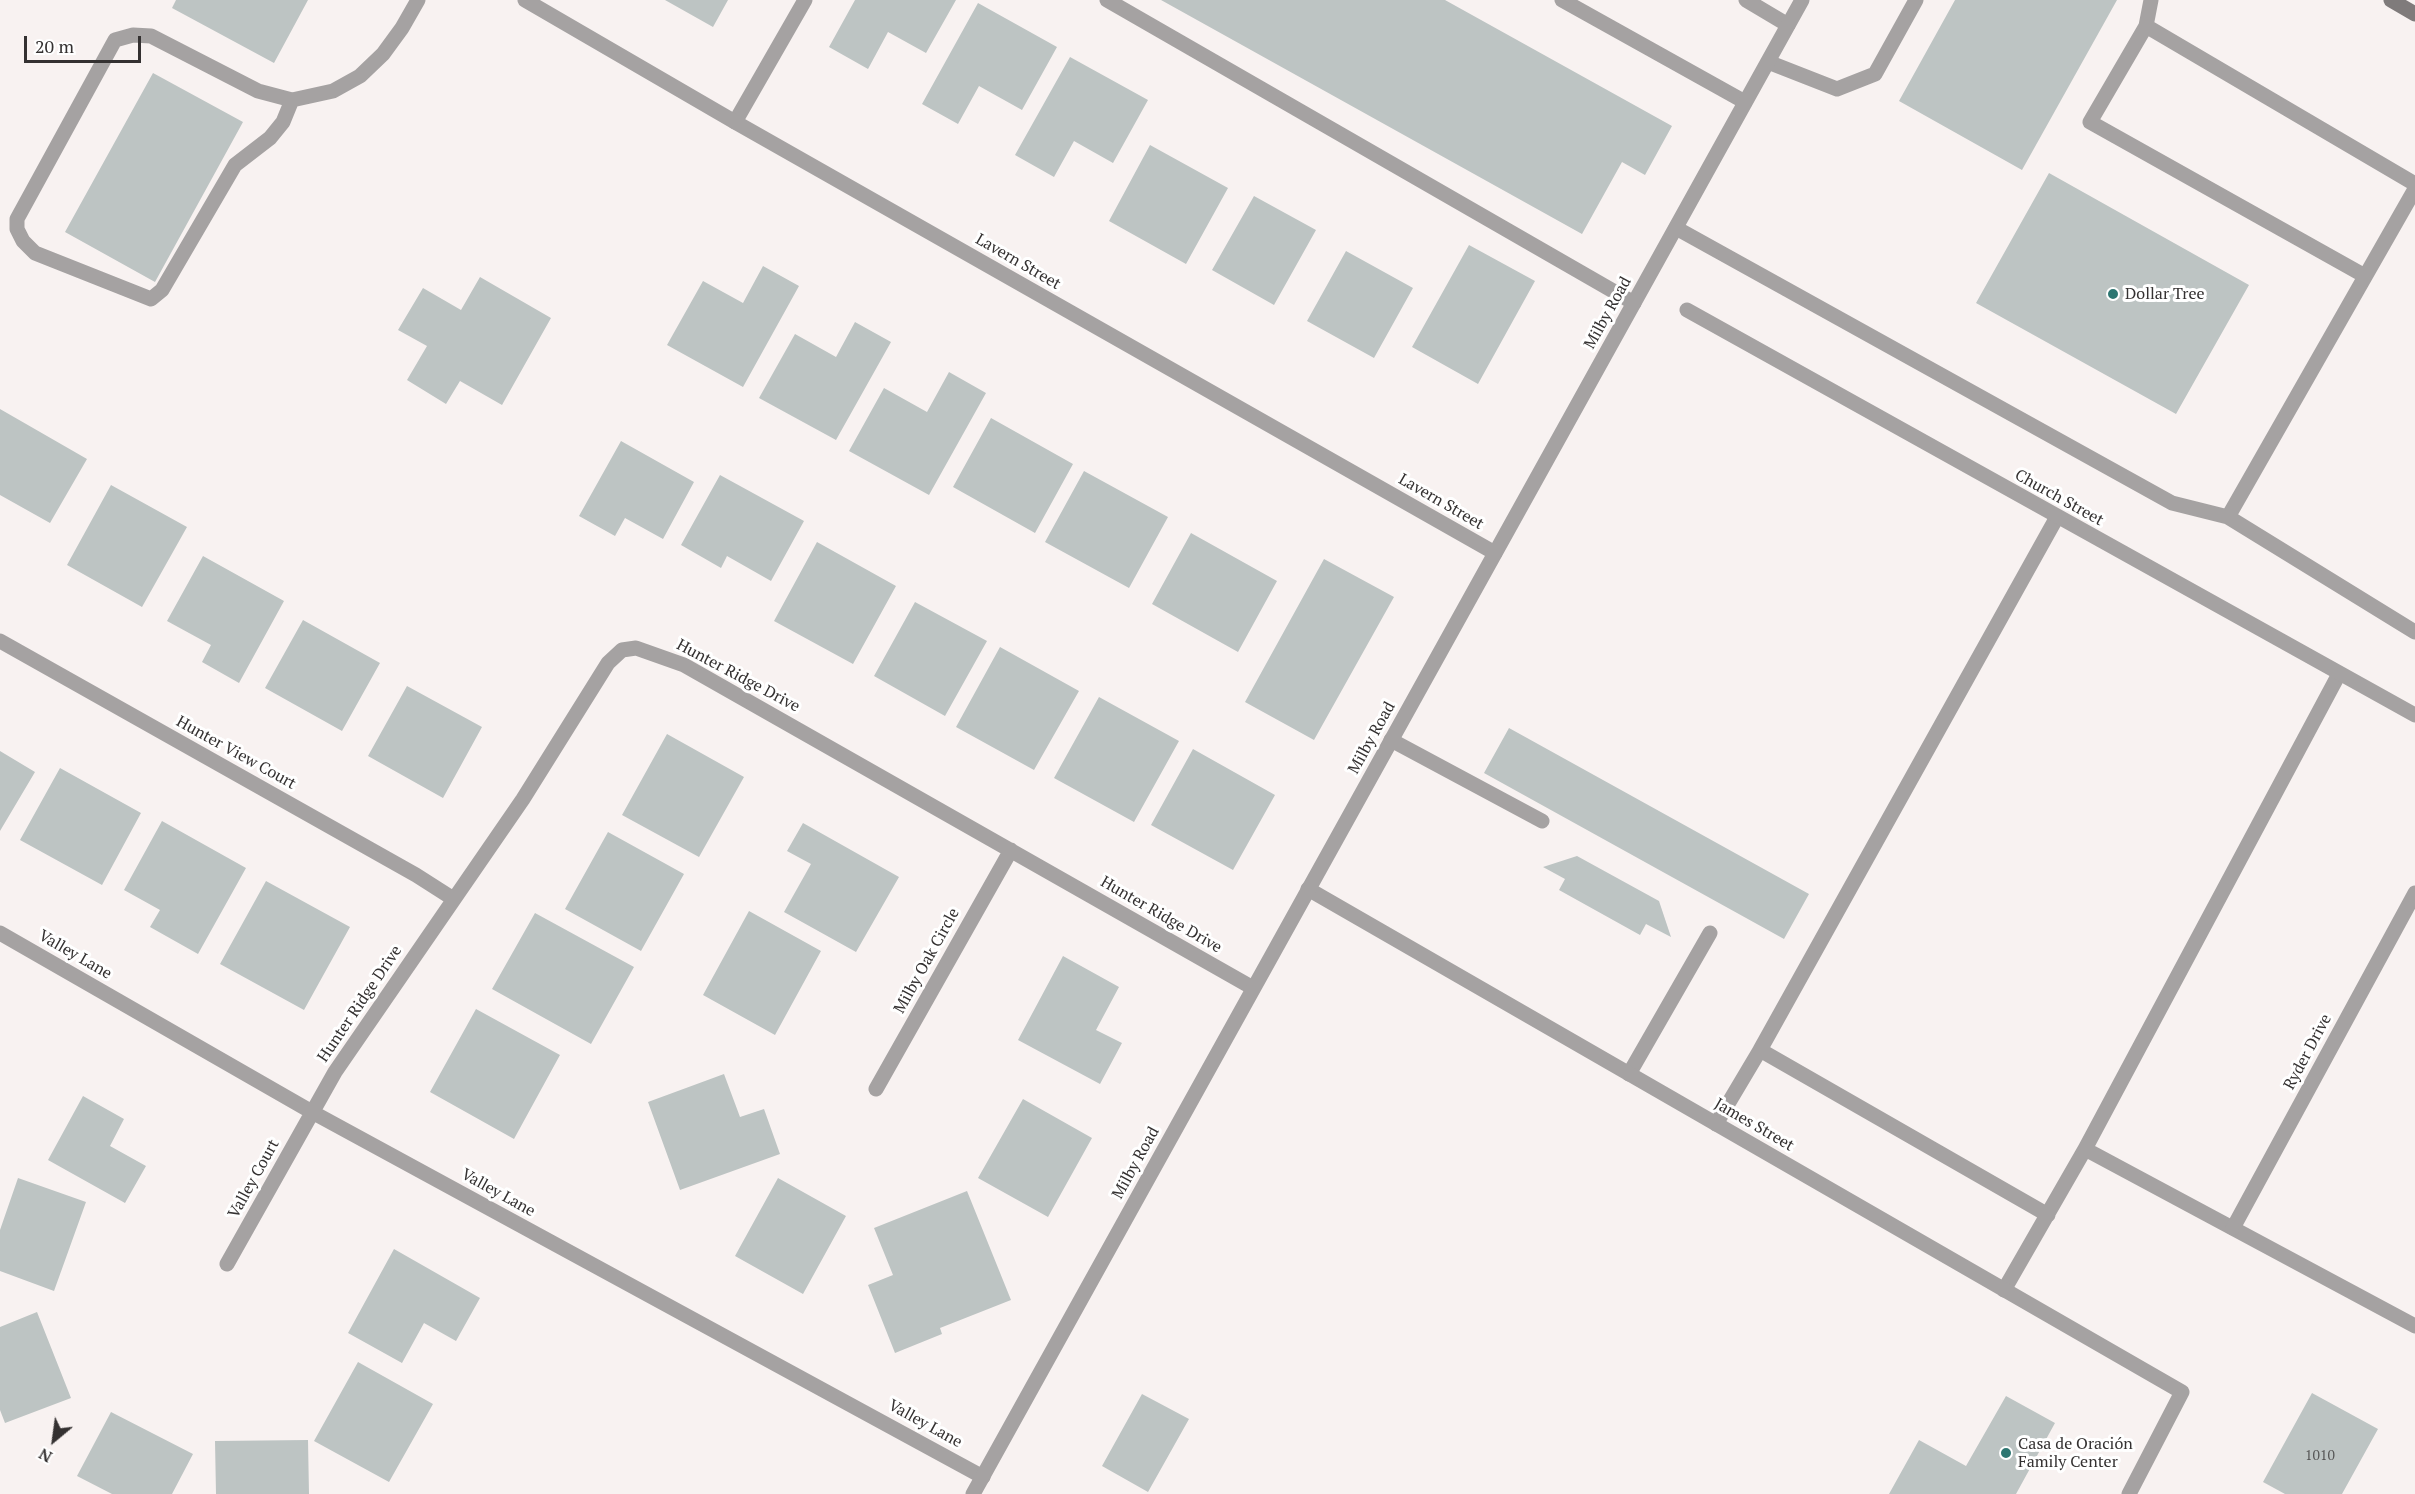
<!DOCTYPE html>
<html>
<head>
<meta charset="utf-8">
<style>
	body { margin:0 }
	#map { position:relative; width:2415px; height:1494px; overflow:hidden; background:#f8f2f1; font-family:"PT Serif",serif }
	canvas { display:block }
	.north { position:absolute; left:24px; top:1410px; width:60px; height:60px; -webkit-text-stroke:4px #fff; paint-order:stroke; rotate:209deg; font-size:16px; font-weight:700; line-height:24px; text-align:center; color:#343131 }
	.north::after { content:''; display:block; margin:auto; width:21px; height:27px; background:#343131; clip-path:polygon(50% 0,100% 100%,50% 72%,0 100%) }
	.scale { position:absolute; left:24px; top:36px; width:117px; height:27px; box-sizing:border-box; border:3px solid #343131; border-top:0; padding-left:8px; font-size:18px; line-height:21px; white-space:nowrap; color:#343131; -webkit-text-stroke:4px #fff; paint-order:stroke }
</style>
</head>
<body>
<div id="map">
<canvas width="2415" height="1494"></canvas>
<div class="north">N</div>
<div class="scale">20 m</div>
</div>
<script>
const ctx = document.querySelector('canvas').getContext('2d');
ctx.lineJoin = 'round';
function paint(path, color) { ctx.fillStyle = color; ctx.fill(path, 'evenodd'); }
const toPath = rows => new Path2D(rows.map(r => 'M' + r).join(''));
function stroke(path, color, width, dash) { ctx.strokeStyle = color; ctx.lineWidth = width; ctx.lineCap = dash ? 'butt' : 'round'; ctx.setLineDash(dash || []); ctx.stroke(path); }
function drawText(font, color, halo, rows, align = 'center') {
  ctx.font = font + ' "PT Serif",serif'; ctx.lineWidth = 6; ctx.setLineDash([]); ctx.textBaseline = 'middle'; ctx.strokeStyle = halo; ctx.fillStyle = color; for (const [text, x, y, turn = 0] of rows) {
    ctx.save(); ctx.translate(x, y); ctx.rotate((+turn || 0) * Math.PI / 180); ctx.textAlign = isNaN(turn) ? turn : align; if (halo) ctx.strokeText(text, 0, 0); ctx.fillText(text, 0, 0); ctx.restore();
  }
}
const building = toPath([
	[176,0,308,0,274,63,172,8],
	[665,0,728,0,713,27],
	[855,0,956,0,926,53,888,32,868,69,829,47],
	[1161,0,1445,0,1672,126,1645,175,1622,162,1582,234],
	[1955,0,2117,0,2022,170,1899,101],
	[978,3,1057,47,1022,110,979,86,958,124,922,104],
	[1070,57,1148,100,1113,163,1074,141,1054,177,1015,155],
	[153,73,243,122,155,282,65,232],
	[1150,145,1228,188,1186,264,1109,221],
	[2049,173,2249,285,2176,414,1976,303],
	[1254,196,1316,230,1274,305,1212,270],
	[1469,245,1535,281,1478,384,1412,347],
	[1346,251,1413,288,1374,358,1307,321],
	[763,266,799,286,743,387,667,345,703,281,743,303],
	[480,277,551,318,502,405,460,381,446,404,407,380,427,346,398,330,423,288,461,310],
	[855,322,891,342,836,440,759,398,795,334,836,357],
	[949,372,986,393,929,495,849,451,884,388,927,412],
	[0,409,87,459,50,523,0,495],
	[991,418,1073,464,1035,533,953,487],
	[621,441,694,482,663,539,625,518,615,536,579,516],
	[1084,471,1168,517,1129,588,1045,542],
	[720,475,804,521,771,581,727,556,721,568,681,545],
	[111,485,187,527,142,607,67,565],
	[1191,533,1277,581,1238,652,1152,604],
	[817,542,896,586,853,664,774,621],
	[203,556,284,601,239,683,202,662,211,645,167,621],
	[1324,559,1394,597,1314,740,1245,702],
	[915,602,987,641,945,716,874,676],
	[303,620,380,663,342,731,265,688],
	[1000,647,1079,691,1034,770,956,727],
	[407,686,482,727,443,798,368,756],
	[1099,697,1179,741,1134,822,1054,778],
	[1509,728,1809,894,1784,939,1484,773],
	[667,734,744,777,699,857,622,815],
	[1193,749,1275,795,1233,870,1151,825],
	[0,751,35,772,0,831],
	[60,768,141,813,102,885,20,840],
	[162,821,246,868,198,954,150,927,160,910,124,890],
	[803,823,899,877,856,952,784,912,811,864,787,851],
	[608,832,684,874,641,951,565,909],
	[1577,856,1659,901,1671,937,1646,924,1640,935,1559,890,1565,879,1543,867],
	[266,881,350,927,304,1010,220,964],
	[749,911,821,951,775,1035,703,995],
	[535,913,634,967,591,1044,492,989],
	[1063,956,1119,987,1096,1030,1122,1043,1100,1084,1018,1040],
	[476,1009,560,1055,514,1139,430,1092],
	[724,1074,740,1117,764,1109,780,1154,680,1190,648,1102],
	[83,1096,124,1119,110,1146,146,1166,125,1203,48,1160],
	[1023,1099,1092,1138,1048,1217,978,1178],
	[18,1178,86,1202,54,1291,0,1271,0,1230],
	[778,1178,846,1216,803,1294,735,1256],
	[967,1191,1011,1300,940,1328,942,1334,895,1353,868,1285,893,1275,874,1228],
	[394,1249,480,1298,456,1341,424,1323,402,1363,348,1333],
	[37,1312,71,1398,5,1423,0,1410,0,1327],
	[358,1362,433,1404,389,1482,314,1441],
	[2312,1393,2378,1429,2342,1494,2285,1494,2263,1482],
	[1142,1394,1189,1419,1148,1492,1102,1466],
	[2006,1396,2055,1423,2016,1494,1889,1494,1919,1440,1966,1466],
	[111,1412,193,1454,172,1494,112,1494,77,1476],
	[308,1440,309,1494,216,1494,215,1441]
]);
const service = toPath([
	[1107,0,1634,303],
	[1562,0,1745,102],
	[1746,0,1788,25],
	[2151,0,2146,26,2415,184],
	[2146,26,2090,122,2365,276],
	[1768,62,1837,89,1875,74,1916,0],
	[292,100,283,122,270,138,235,165,162,290,151,299,35,253,23,241,17,229,17,219,115,40,133,35,151,36,258,91,292,100,333,91,360,76,383,54,402,28,418,0],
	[735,122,805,0],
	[1676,228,2172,503,2228,517,2415,632],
	[2228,517,2415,189],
	[1391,740,1542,821],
	[1760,1050,2057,517],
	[1629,1074,1710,933],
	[1716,1124,1760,1050,2048,1215],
	[2085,1149,2339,674],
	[2004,1290,2085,1149,2415,1326]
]);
const minor = toPath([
	[525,0,735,122,1495,553],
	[1687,310,2415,715],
	[0,641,416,875,452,898],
	[1308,889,2182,1392,2129,1494],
	[0,933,312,1112,983,1477],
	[876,1089,1011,850],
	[2233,1228,2415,893],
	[227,1264,335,1072,523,799,608,663,622,650,636,648,684,665,1253,988]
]);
const tertiary = toPath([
	[973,1494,1802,0]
]);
const secondary = toPath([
	[2391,0,2415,14]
]);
const markers = [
	[2113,294,6,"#2d7671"],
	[2006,1453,6,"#2d7671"]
];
const numberNames = [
	["1010",2320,1456]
];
const streetNames = [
	["Lavern Street",1018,262,30],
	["Milby Road",1608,313,-61],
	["Church Street",2059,498,29],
	["Lavern Street",1441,502,30],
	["Hunter Ridge Drive",738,676,28],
	["Milby Road",1372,738,-61],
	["Hunter View Court",236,753,29],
	["Hunter Ridge Drive",1161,915,30],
	["Valley Lane",75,955,30],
	["Milby Oak Circle",927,961,-61],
	["Hunter Ridge Drive",360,1004,-56],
	["Ryder Drive",2308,1052,-62],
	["James Street",1754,1125,30],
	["Milby Road",1136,1163,-61],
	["Valley Court",254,1179,-61],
	["Valley Lane",498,1193,29],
	["Valley Lane",925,1424,29]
];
const poiNames = [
	["Dollar Tree",2125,294],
	["Casa de Oración",2018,1444],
	["Family Center",2018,1462]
];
paint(building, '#bdc4c3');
stroke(service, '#a5a2a2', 15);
stroke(minor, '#a5a2a2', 15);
stroke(tertiary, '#a5a2a2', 15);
stroke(secondary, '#7f7b7b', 15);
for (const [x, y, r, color] of markers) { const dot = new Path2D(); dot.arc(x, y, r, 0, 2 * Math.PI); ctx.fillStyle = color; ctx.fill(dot); stroke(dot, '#fff', 2); }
drawText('14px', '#565656', null, numberNames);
drawText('16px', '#343131', '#fff', streetNames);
drawText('16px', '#343131', '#fff', poiNames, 'left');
</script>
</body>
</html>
